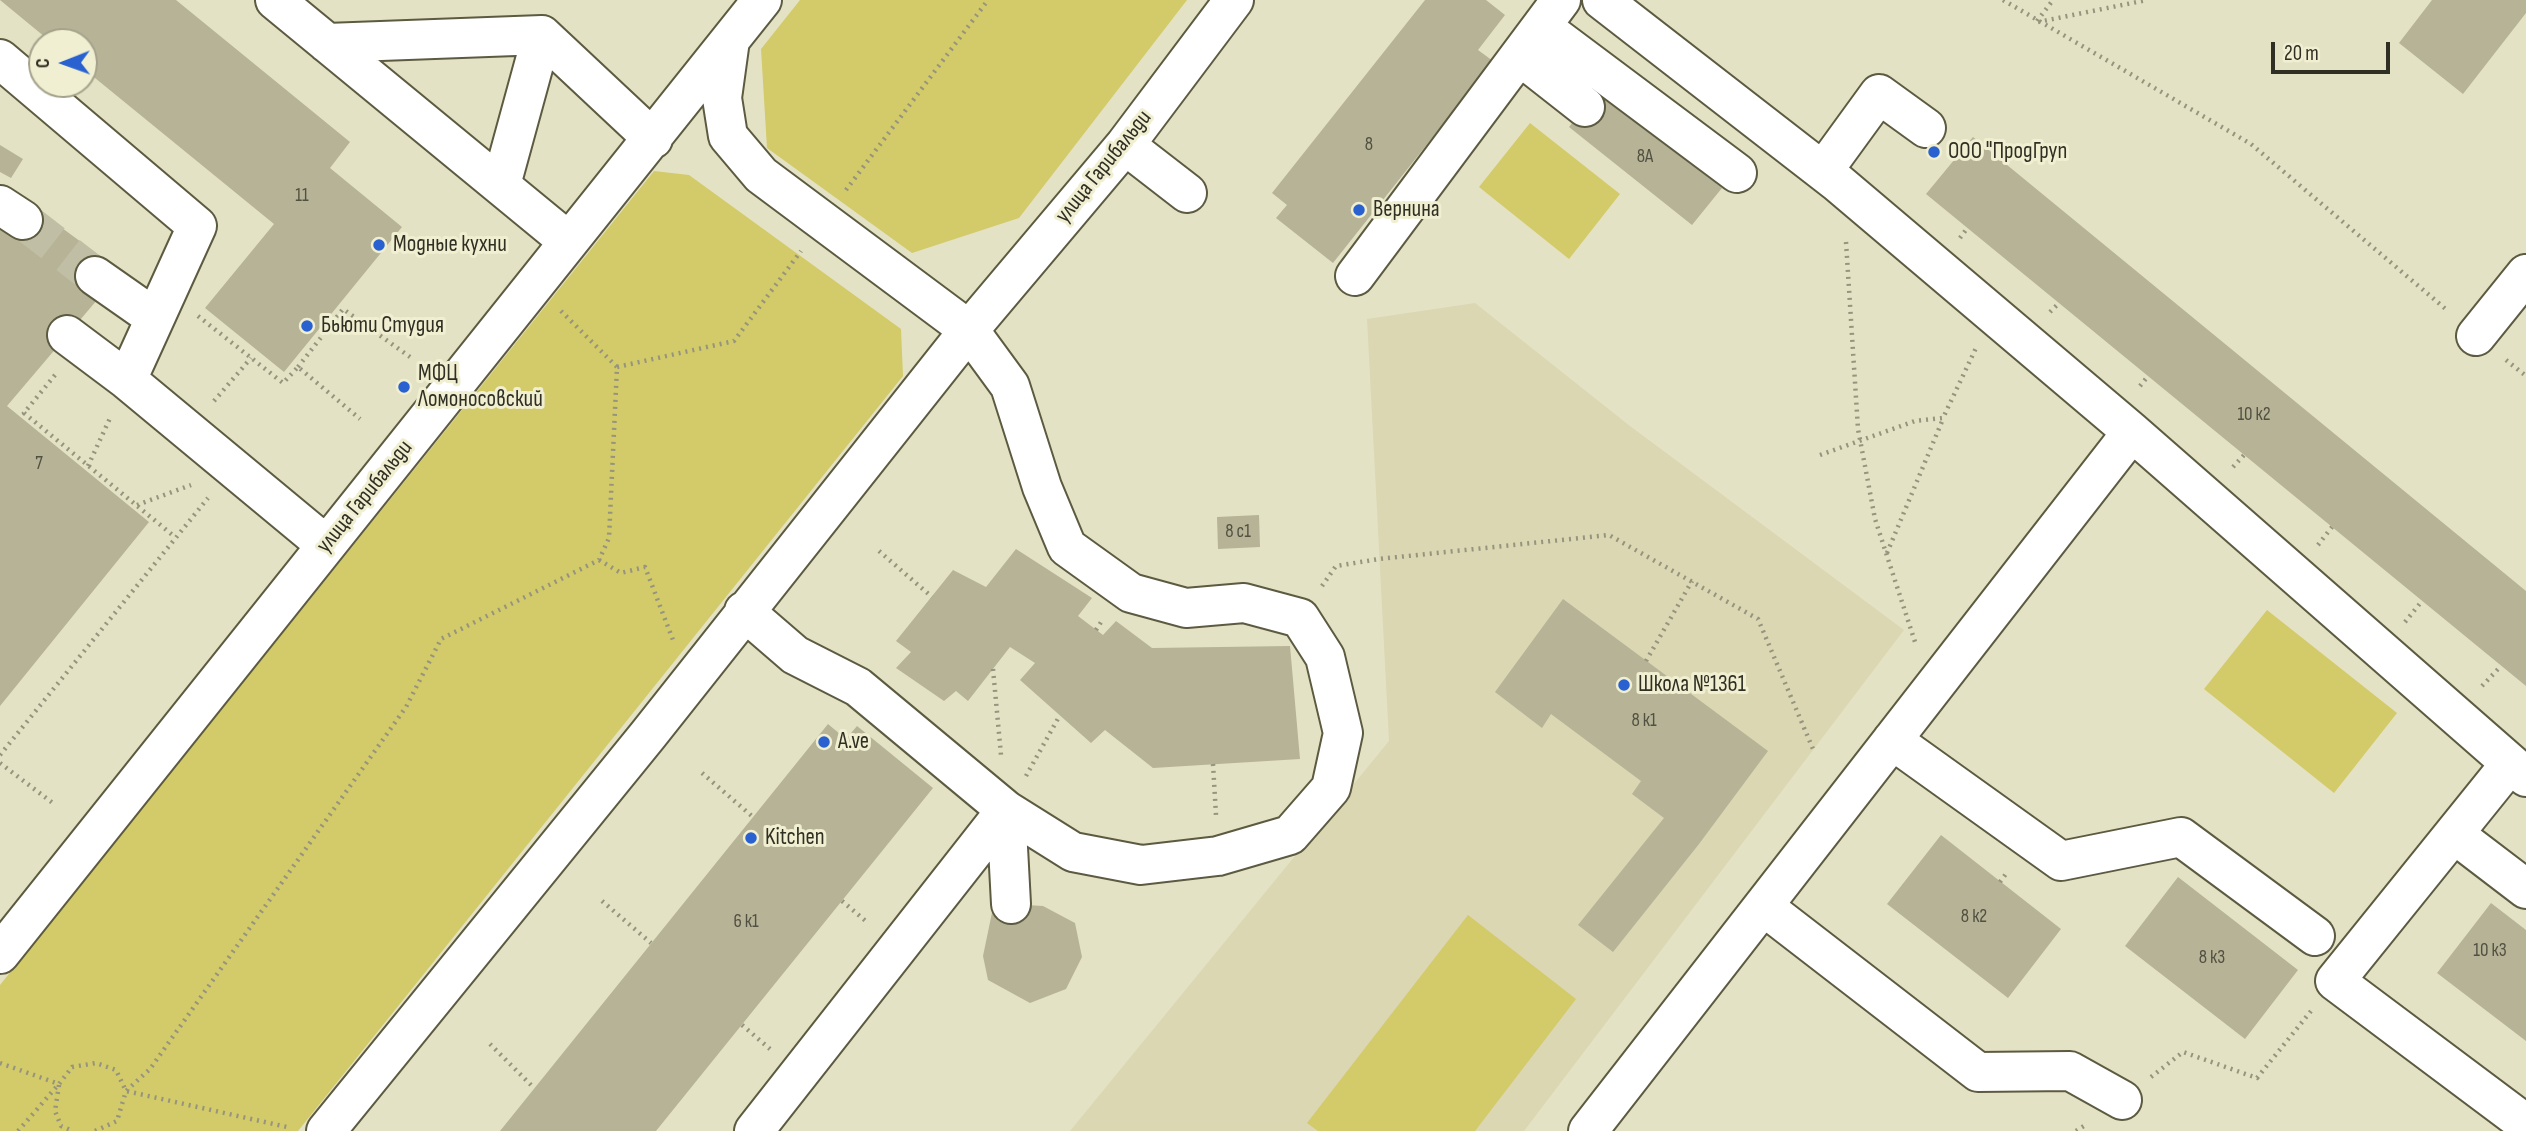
<!DOCTYPE html>
<html>
<head>
<meta charset="utf-8">
<style>
	body { margin:0 }
	#map { position:relative; width:2526px; height:1131px; overflow:hidden; background:#e4e2c4; font-family:"Sofia Sans Condensed",sans-serif }
	canvas { display:block }
	.north { position:absolute; left:28px; top:28px; width:70px; height:70px; box-sizing:border-box; background:#f1efd1; border:2px solid #a4a28b; border-radius:50%; rotate:269deg; font-size:19px; font-weight:700; line-height:28px; text-align:center; color:#302f23 }
	.north::after { content:''; display:block; margin:auto; width:24px; height:32px; background:#2962d0; clip-path:polygon(50% 0,100% 100%,50% 72%,0 100%) }
	.scale { position:absolute; left:2271px; top:42px; width:119px; height:32px; box-sizing:border-box; border:4px solid #302f23; border-top:0; padding-left:9px; font-size:21px; line-height:24px; white-space:nowrap; color:#302f23; -webkit-text-stroke:5px #f1efd1; paint-order:stroke }
</style>
</head>
<body>
<div id="map">
<canvas width="2526" height="1131"></canvas>
<div class="north">С</div>
<div class="scale">20 m</div>
</div>
<script>
const ctx = document.querySelector('canvas').getContext('2d');
ctx.lineJoin = 'round';
function paint(path, color) { ctx.fillStyle = color; ctx.fill(path, 'evenodd'); }
const toPath = rows => new Path2D(rows.map(r => 'M' + r).join(''));
function stroke(path, color, width, dash) { ctx.strokeStyle = color; ctx.lineWidth = width; ctx.lineCap = dash ? 'butt' : 'round'; ctx.setLineDash(dash || []); ctx.stroke(path); }
function drawText(font, color, halo, rows, align = 'center') {
  ctx.font = font + ' "Sofia Sans Condensed",sans-serif'; ctx.lineWidth = 6; ctx.setLineDash([]); ctx.textBaseline = 'middle'; ctx.strokeStyle = halo; ctx.fillStyle = color; for (const [text, x, y, turn = 0] of rows) {
    ctx.save(); ctx.translate(x, y); ctx.rotate((+turn || 0) * Math.PI / 180); ctx.textAlign = isNaN(turn) ? turn : align; if (halo) ctx.strokeText(text, 0, 0); ctx.fillText(text, 0, 0); ctx.restore();
  }
}
const built = toPath([
	[1475,303,1630,426,1904,630,1524,1131,1070,1131,1389,741,1367,319]
]);
const green = toPath([
	[800,0,1187,0,1019,218,912,253,767,148,761,49],
	[1530,123,1620,194,1569,259,1479,187],
	[654,171,689,175,901,329,903,376,298,1131,0,1131,0,985],
	[2267,610,2397,713,2334,793,2204,689],
	[1468,915,1576,999,1475,1131,1318,1131,1307,1123]
]);
const building = toPath([
	[0,0,176,0,350,142,330,168,402,227,284,372,205,308,274,224,84,69,84,42,51,42],
	[1425,0,1486,0,1505,15,1478,50,1493,61,1333,263,1276,218,1287,205,1272,193],
	[2432,0,2526,0,2526,13,2463,94,2399,43],
	[1599,90,1722,188,1692,225,1569,127],
	[1973,137,2526,591,2526,686,1926,194],
	[0,145,23,159,11,178,0,172],
	[32,206,107,261,83,292,97,300,7,406,149,522,0,706,0,225],
	[1259,515,1260,547,1218,549,1217,517],
	[1016,549,1092,598,1078,616,1103,635,1116,621,1152,648,1290,646,1300,759,1153,768,1105,730,1091,743,1020,680,1035,663,1010,647,968,701,956,691,944,701,896,668,911,652,896,641,953,570,986,587],
	[1563,599,1768,751,1699,844,1613,952,1578,925,1664,818,1632,794,1641,781,1551,714,1542,728,1495,692],
	[828,724,846,739,857,726,933,788,656,1131,500,1131],
	[1941,835,2061,929,2008,998,1887,904],
	[2178,877,2298,970,2245,1039,2125,946],
	[994,903,1043,906,1075,923,1082,957,1066,989,1030,1003,988,980,983,956],
	[2491,903,2526,930,2526,1041,2437,973]
]);
const minorTunnel = toPath([
	[23,220,95,276]
]);
const path = toPath([
	[2003,0,2251,144,2448,311],
	[2037,21,2053,0],
	[2038,22,2147,0],
	[846,190,988,0],
	[1960,238,1968,227],
	[1846,242,1858,429,1875,519,1916,645],
	[561,311,617,367],
	[2050,312,2059,303],
	[198,316,283,383,298,367,360,419],
	[2506,360,2526,376],
	[298,367,343,309,410,357],
	[55,375,24,413,175,537],
	[2140,386,2148,376],
	[214,401,251,358],
	[1820,455,1915,421,1943,418,1976,348],
	[88,466,111,416],
	[2233,467,2244,455],
	[137,505,191,485],
	[2318,545,2332,527],
	[879,551,932,597],
	[1887,553,1943,419],
	[599,560,621,573,645,567,673,640],
	[1322,586,1336,566,1379,559,1609,535,1758,619,1813,749],
	[2405,622,2422,601],
	[1096,630,1103,619],
	[1646,661,1692,581],
	[993,669,1001,755],
	[2482,686,2501,666],
	[0,755,208,498],
	[0,763,54,804],
	[1213,764,1216,815],
	[702,773,753,817],
	[1026,776,1060,715],
	[2000,882,2008,871],
	[602,901,651,943],
	[842,901,868,923],
	[742,1025,770,1049],
	[490,1044,534,1088],
	[0,1063,59,1084,72,1067,96,1063,116,1070,126,1091,287,1127],
	[2151,1077,2183,1052,2257,1078,2311,1011],
	[59,1085,55,1111,61,1126,73,1131],
	[18,1131,59,1084],
	[95,1131,117,1121,126,1091,150,1069,406,707,441,639,599,560,609,538,617,367,734,341,801,251],
	[2076,1131,2087,1124]
]);
const minor = toPath([
	[275,0,568,241],
	[1542,27,1737,173],
	[730,40,722,98,728,136,761,175,969,330,1010,386,1042,487,1067,547,1131,593,1186,608,1244,603,1300,618,1325,657,1343,733,1331,788,1290,835,1218,856,1141,865,1073,852,1006,810,858,687,795,655,744,611],
	[327,43,542,35,653,139],
	[1520,56,1585,107],
	[0,59,197,226,127,380,326,545],
	[1125,145,1187,193],
	[1823,171,1879,94,1926,128],
	[501,185,542,35],
	[0,205,23,220],
	[95,276,155,318],
	[1355,276,1561,0],
	[67,335,127,380],
	[2476,336,2526,274],
	[2132,432,2526,777],
	[1892,740,2061,861,2181,837,2315,936],
	[2510,764,2335,981,2526,1124],
	[1006,810,1011,904],
	[2454,834,2526,889],
	[1763,906,1978,1072,2070,1071,2122,1100],
	[0,954,762,0],
	[326,1131,648,735,969,330,1125,145,1234,0],
	[754,1131,1006,810],
	[1588,1131,2132,432,1838,183,1602,0]
]);
const markers = [
	[1934,152,7,"#2962d0"],
	[1359,210,7,"#2962d0"],
	[379,245,7,"#2962d0"],
	[307,326,7,"#2962d0"],
	[404,387,7,"#2962d0"],
	[1624,685,7,"#2962d0"],
	[824,742,7,"#2962d0"],
	[751,838,7,"#2962d0"]
];
const numberNames = [
	["8",1369,145],
	["8А",1645,157],
	["11",302,196],
	["10 к2",2254,415],
	["7",39,464],
	["8 с1",1238,532],
	["8 к1",1644,721],
	["8 к2",1974,917],
	["6 к1",746,922],
	["10 к3",2490,951],
	["8 к3",2212,958]
];
const poiNames = [
	["ООО \"ПродГруп",1948,152],
	["Вернина",1373,210],
	["Модные кухни",393,245],
	["Бьюти Студия",321,326],
	["МФЦ",418,374],
	["Ломоносовский",418,400],
	["Школа №1361",1638,685],
	["A.ve",838,742],
	["Kitchen",765,838]
];
const streetNames = [
	["улица Гарибальди",1104,167,-51],
	["улица Гарибальди",365,497,-51]
];
paint(built, '#dad7b2');
paint(green, '#d3ca69');
paint(building, '#b6b397');
stroke(minorTunnel, '#c0bea4', 38, [38, 19]);
stroke(minor, '#5c5a40', 42);
stroke(path, '#96947e', 4.5, [2, 5]);
stroke(minor, '#fff', 38);
for (const [x, y, r, color] of markers) { const dot = new Path2D(); dot.arc(x, y, r, 0, 2 * Math.PI); ctx.fillStyle = color; ctx.fill(dot); stroke(dot, '#f1efd1', 2.5); }
drawText('19px', '#525040', null, numberNames);
drawText('23px', '#302f23', '#f1efd1', poiNames, 'left');
drawText('23px', '#302f23', '#f1efd1', streetNames);
</script>
</body>
</html>
